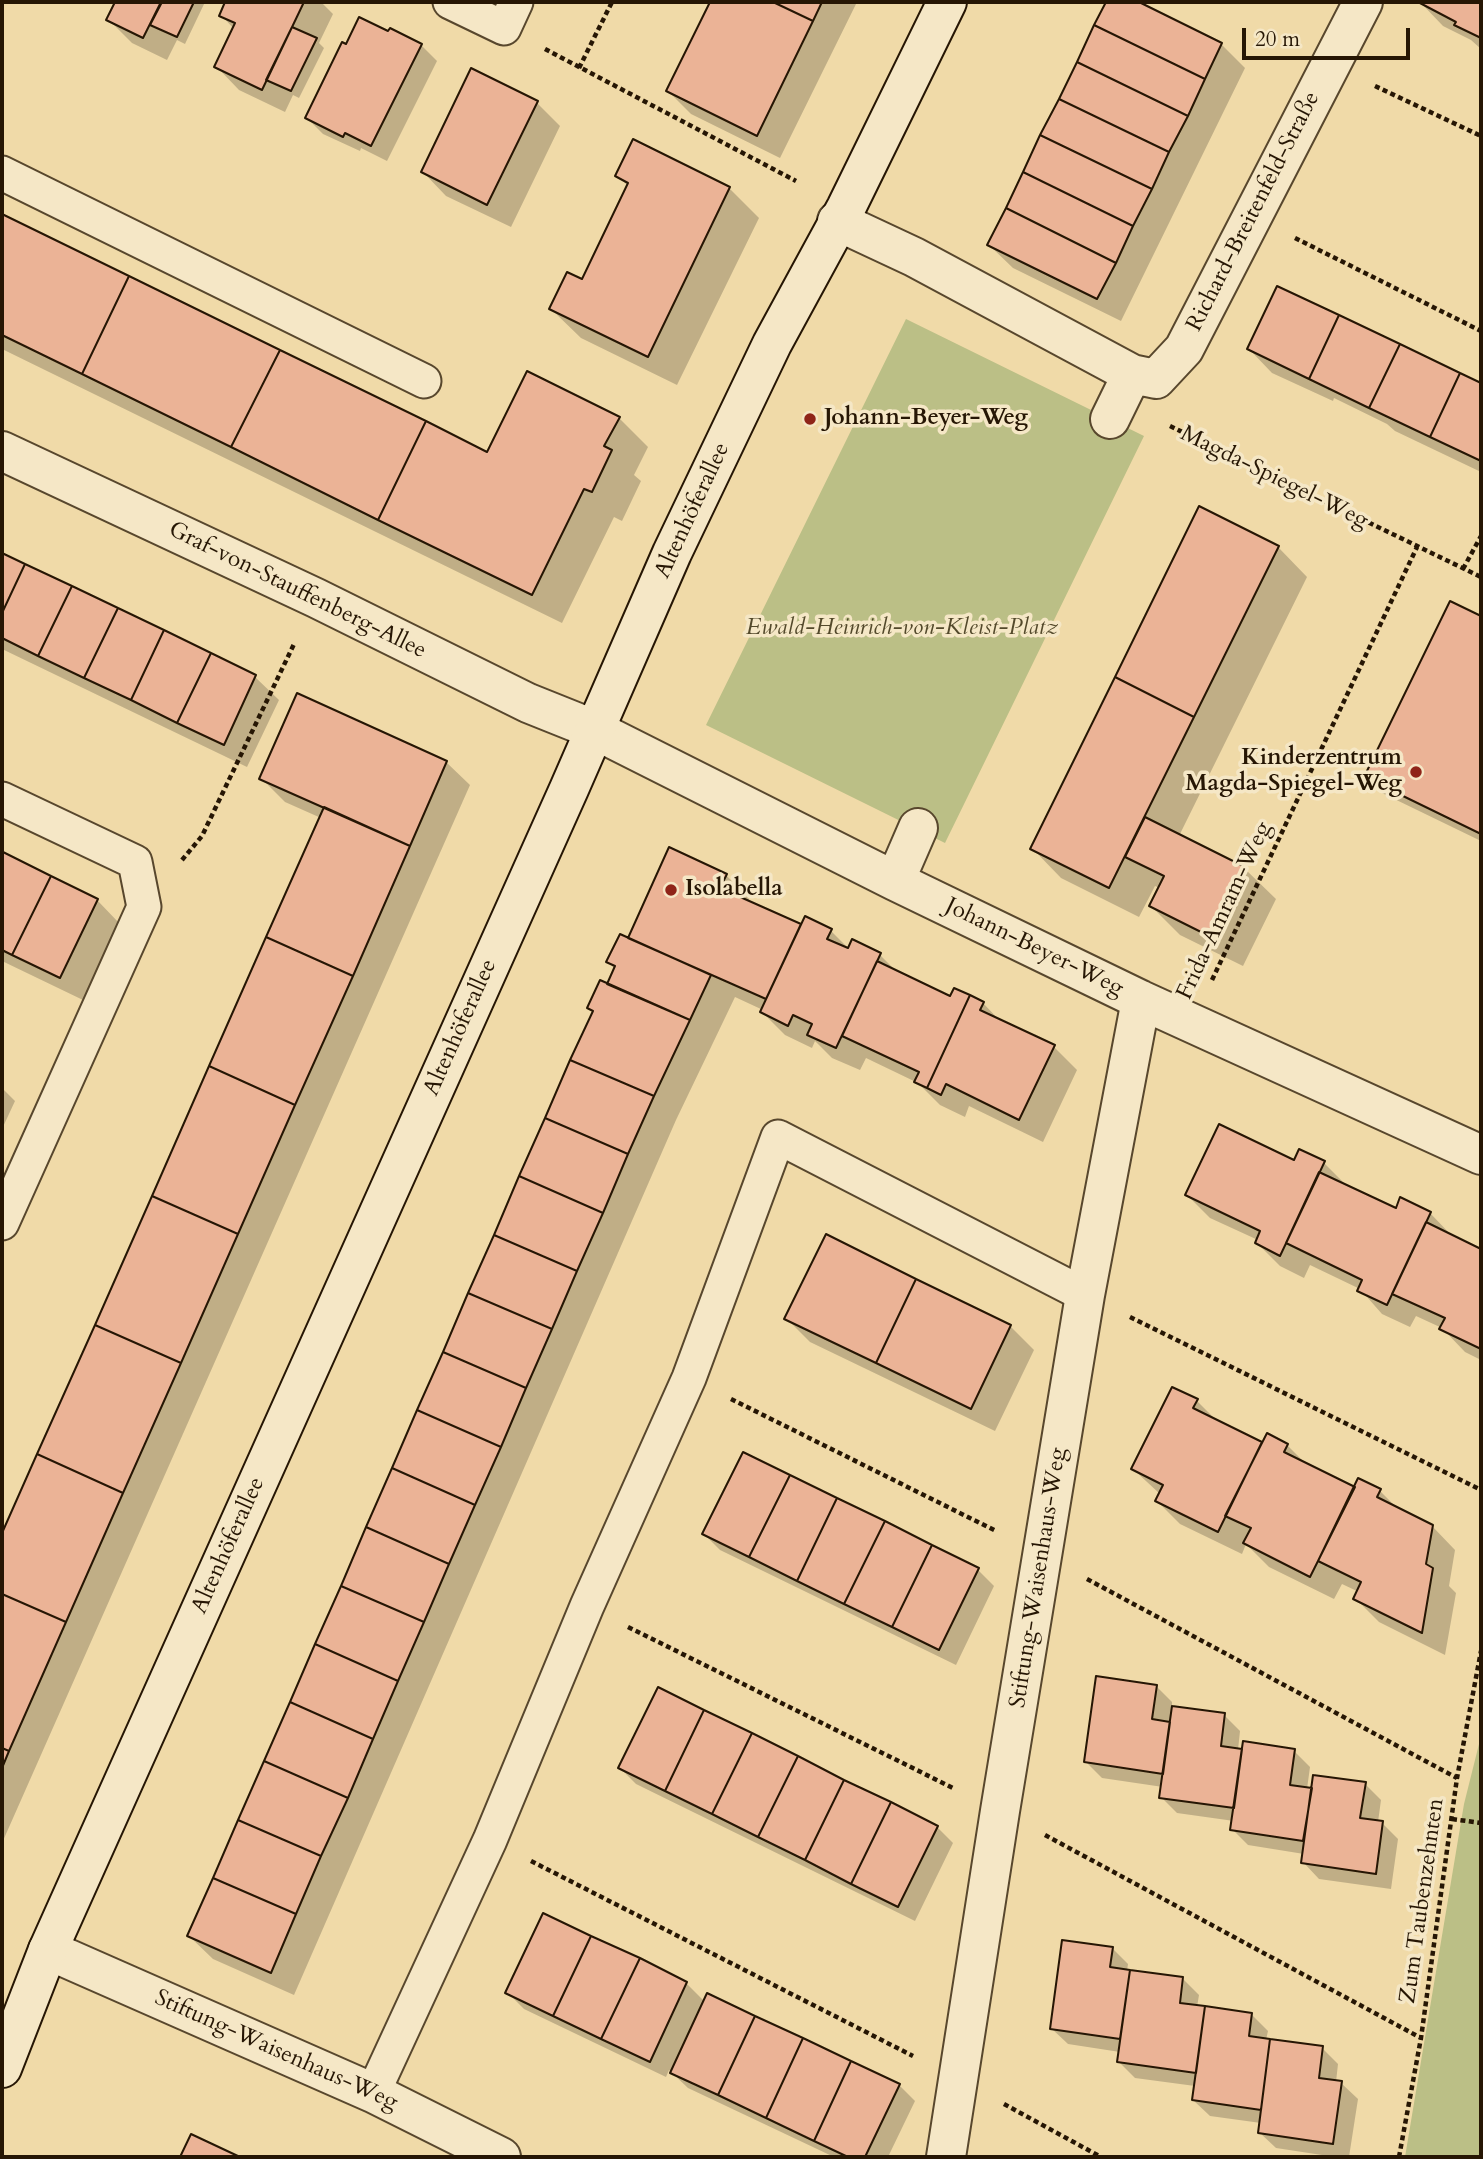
<!DOCTYPE html>
<html>
<head>
<meta charset="utf-8">
<style>
	body { margin:0 }
	#map { position:relative; width:1483px; height:2159px; overflow:hidden; background:#f0daa8; font-family:Cardo,serif }
	canvas { display:block }
	.frame { position:absolute; inset:0; border:4px solid #261604; pointer-events:none }
	.scale { position:absolute; left:1242px; top:28px; width:168px; height:32px; box-sizing:border-box; border:4px solid #261604; border-top:0; padding-left:9px; font-size:21px; line-height:24px; white-space:nowrap; color:#261604; -webkit-text-stroke:5px #f5e7c6; paint-order:stroke }
</style>
</head>
<body>
<div id="map">
<canvas width="1483" height="2159"></canvas>
<div class="frame"></div>
<div class="scale">20 m</div>
</div>
<script>
const ctx = document.querySelector('canvas').getContext('2d');
ctx.lineJoin = 'round';
function paint(path, color) { ctx.fillStyle = color; ctx.fill(path, 'evenodd'); }
const toPath = rows => new Path2D(rows.map(r => 'M' + r).join(''));
function stroke(path, color, width, dash) { ctx.strokeStyle = color; ctx.lineWidth = width; ctx.lineCap = dash ? 'butt' : 'round'; ctx.setLineDash(dash || []); ctx.stroke(path); }
function drawText(font, color, halo, rows, align = 'center') {
  ctx.font = font + ' Cardo,serif'; ctx.lineWidth = 7; ctx.setLineDash([]); ctx.textBaseline = 'middle'; ctx.strokeStyle = halo; ctx.fillStyle = color; for (const [text, x, y, turn = 0] of rows) {
    ctx.save(); ctx.translate(x, y); ctx.rotate((+turn || 0) * Math.PI / 180); ctx.textAlign = isNaN(turn) ? turn : align; if (halo) ctx.strokeText(text, 0, 0); ctx.fillText(text, 0, 0); ctx.restore();
  }
}
const green = toPath([
	[906,319,1144,436,945,843,706,725],
	[1481,1736,1481,2157,1405,2157,1464,1804]
]);
const shadow = toPath([
	[117,2,205,2,185,44,177,40,167,60,132,43,108,19],
	[227,2,321,2,333,14,319,43,324,48,299,98,293,95,285,112,239,90,216,66,234,29,221,15],
	[712,2,857,2,780,158,691,114,668,91],
	[1108,2,1135,2,1221,44,1245,68,1121,321,1013,268,989,245],
	[1420,2,1481,2,1481,49,1471,40,1443,26],
	[421,45,437,61,387,161,361,148,360,151,323,134,307,118],
	[537,103,560,126,511,227,446,196,423,172],
	[617,175,729,188,759,218,677,385,581,338,551,309,583,281,628,186],
	[2,216,488,455,619,418,648,447,634,475,641,481,622,521,614,517,562,623,2,349],
	[1278,288,1481,385,1481,472,1395,431,1387,424,1334,398,1333,401,1272,373,1249,349],
	[1278,547,1307,577,1179,836,1246,870,1276,899,1243,966,1180,935,1151,906,1160,888,1155,886,1139,917,1061,878,1032,848],
	[2,554,255,677,279,700,247,767,2,649],
	[1451,603,1481,618,1481,841,1382,793,1366,777],
	[446,762,470,785,2,1843,2,1538,321,818,285,802,261,778],
	[4,855,97,900,120,924,83,1000,2,961,2,859],
	[726,875,749,899,748,902,802,926,831,931,849,949,880,955,899,974,951,999,983,1003,1002,1023,1054,1047,1077,1070,1043,1142,969,1106,965,1117,940,1105,918,1083,866,1058,860,1070,832,1058,815,1041,812,1048,785,1035,762,1012,763,1010,735,997,676,1120,294,1995,213,1959,189,1936,595,1013,589,1008,608,986,615,969,608,962,629,941],
	[2,1088,15,1101,2,1129],
	[1295,1162,1324,1163,1347,1186,1396,1210,1430,1213,1453,1237,1481,1251,1481,1360,1465,1352,1442,1328,1416,1316,1410,1327,1382,1314,1360,1289,1310,1265,1304,1278,1280,1266,1257,1243,1258,1240,1210,1218,1187,1195],
	[826,1237,1010,1326,1034,1350,995,1431,810,1342,787,1319],
	[1197,1401,1219,1423,1263,1444,1287,1445,1307,1465,1355,1489,1380,1491,1400,1511,1432,1526,1455,1550,1449,1586,1456,1593,1445,1655,1379,1622,1356,1599,1359,1592,1342,1584,1334,1599,1269,1567,1246,1544,1242,1554,1180,1524,1157,1501,1160,1494,1133,1469],
	[704,1534,978,1570,994,1586,956,1665,720,1550],
	[1156,1686,1172,1702,1172,1707,1224,1715,1240,1731,1238,1750,1294,1751,1310,1767,1307,1789,1365,1784,1381,1800,1378,1822,1382,1823,1398,1839,1391,1889,1319,1879,1303,1862,1304,1854,1248,1845,1232,1829,1234,1821,1177,1813,1161,1797,1163,1787,1102,1778,1086,1762],
	[620,1768,937,1827,953,1843,915,1921,636,1784],
	[544,1915,686,1983,705,2002,899,2085,915,2101,888,2157,834,2157,688,2088,669,2070,666,2077,524,2009,508,1993],
	[1112,1948,1128,1964,1127,1971,1183,1979,1199,1995,1197,2007,1252,2015,1268,2031,1266,2040,1322,2048,1338,2064,1336,2082,1341,2083,1358,2099,1349,2157,1335,2157,1276,2148,1259,2132,1261,2123,1210,2116,1193,2100,1195,2086,1135,2078,1119,2062,1120,2052,1068,2044,1051,2028]
]);
const building = toPath([
	[115,2,161,2,143,38,106,20,115,2],
	[162,2,194,2,177,37,150,25,162,2],
	[225,2,304,2,262,90,214,67,235,23,219,16,225,2],
	[710,2,773,2,813,21,757,136,666,91,710,2],
	[773,2,822,2,813,21,773,2],
	[1106,2,1139,2,1222,43,1205,79,1094,25,1106,2],
	[1418,2,1481,2,1481,38,1454,25,1456,22,1418,2],
	[359,17,388,31,390,28,422,44,371,146,345,133,343,137,305,118,342,42,346,44,359,17],
	[1094,25,1205,79,1188,116,1077,62,1094,25],
	[292,27,317,38,291,91,266,80,292,27],
	[1077,62,1188,116,1169,152,1059,99,1077,62],
	[471,68,538,101,487,205,421,172,471,68],
	[1059,99,1169,152,1152,189,1040,135,1059,99],
	[1040,135,1152,189,1133,226,1023,172,1040,135],
	[633,139,730,187,648,357,549,309,567,272,582,279,628,183,615,176,633,139],
	[1023,172,1133,226,1116,263,1006,208,1023,172],
	[1006,208,1116,263,1097,299,987,245,1006,208],
	[2,214,129,276,82,374,2,335,2,214],
	[129,276,280,350,231,447,82,374,129,276],
	[1277,286,1339,315,1309,379,1247,349,1277,286],
	[1339,315,1400,344,1369,408,1309,379,1339,315],
	[1400,344,1460,373,1430,437,1369,408,1400,344],
	[280,350,426,421,378,520,231,447,280,350],
	[527,371,620,417,604,446,612,450,592,492,584,489,532,595,378,520,426,421,487,452,527,371],
	[1460,373,1481,383,1481,461,1430,437,1460,373],
	[1199,506,1279,546,1194,717,1115,677,1199,506],
	[2,553,25,564,2,613,2,553],
	[25,564,72,586,38,656,2,638,2,613,25,564],
	[72,586,118,608,84,678,38,656,72,586],
	[1450,601,1481,616,1481,834,1364,777,1450,601],
	[118,608,164,630,131,700,84,678,118,608],
	[164,630,211,653,177,723,131,700,164,630],
	[211,653,256,675,224,745,177,723,211,653],
	[1115,677,1194,717,1109,888,1030,849,1115,677],
	[297,693,447,761,410,846,259,779,297,693],
	[324,807,410,846,353,976,266,937,324,807],
	[1145,817,1247,868,1213,938,1149,906,1164,876,1125,857,1145,817],
	[669,847,727,874,720,888,801,924,766,999,628,938,669,847],
	[3,852,51,876,12,955,2,950,3,852],
	[51,876,98,899,60,978,12,955,51,876],
	[805,916,832,929,827,939,848,948,852,939,881,953,836,1048,807,1035,812,1024,793,1015,788,1026,760,1012,805,916],
	[620,934,711,975,690,1020,607,984,615,966,606,962,620,934],
	[266,937,353,976,295,1105,209,1066,266,937],
	[877,961,950,996,954,988,970,995,927,1088,914,1082,919,1072,842,1036,877,961],
	[600,980,690,1020,654,1096,570,1060,593,1011,587,1008,600,980],
	[970,995,984,1002,980,1010,1055,1045,1019,1120,946,1084,941,1095,927,1088,970,995],
	[570,1060,654,1096,628,1154,545,1118,570,1060],
	[209,1066,295,1105,238,1234,152,1196,209,1066],
	[545,1118,628,1154,603,1213,519,1176,545,1118],
	[1219,1124,1294,1160,1299,1149,1325,1161,1280,1256,1255,1243,1260,1231,1185,1195,1219,1124],
	[1319,1172,1396,1208,1400,1197,1431,1212,1387,1305,1357,1291,1362,1280,1286,1243,1319,1172],
	[519,1176,603,1213,577,1271,494,1235,519,1176],
	[152,1196,238,1234,181,1363,95,1325,152,1196],
	[1426,1222,1481,1249,1481,1349,1439,1329,1445,1318,1392,1294,1426,1222],
	[826,1234,916,1279,876,1363,784,1319,826,1234],
	[494,1235,577,1271,552,1329,468,1293,494,1235],
	[916,1279,1011,1325,971,1409,876,1363,916,1279],
	[468,1293,552,1329,526,1388,443,1352,468,1293],
	[95,1325,181,1363,123,1493,37,1454,95,1325],
	[443,1352,526,1388,501,1447,417,1410,443,1352],
	[1172,1387,1198,1399,1193,1408,1262,1442,1218,1532,1155,1501,1163,1485,1131,1469,1172,1387],
	[417,1410,501,1447,475,1505,392,1468,417,1410],
	[1267,1433,1288,1444,1284,1452,1355,1487,1310,1577,1243,1543,1251,1528,1225,1516,1267,1433],
	[743,1452,790,1475,749,1557,702,1534,743,1452],
	[37,1454,123,1493,66,1622,2,1594,2,1533,37,1454],
	[392,1468,475,1505,449,1564,366,1527,392,1468],
	[790,1475,837,1498,797,1581,749,1557,790,1475],
	[1358,1478,1381,1489,1377,1497,1433,1525,1426,1564,1433,1568,1422,1633,1353,1599,1361,1582,1318,1561,1358,1478],
	[837,1498,885,1521,844,1604,797,1581,837,1498],
	[885,1521,932,1545,892,1627,844,1604,885,1521],
	[366,1527,449,1564,424,1622,341,1586,366,1527],
	[932,1545,979,1568,939,1650,892,1627,932,1545],
	[341,1586,424,1622,398,1681,315,1644,341,1586],
	[2,1594,66,1622,9,1751,2,1748,2,1594],
	[315,1644,398,1681,373,1739,290,1702,315,1644],
	[1096,1676,1157,1685,1152,1719,1170,1722,1163,1774,1084,1762,1096,1676],
	[658,1687,704,1710,665,1791,618,1768,658,1687],
	[290,1702,373,1739,348,1798,264,1761,290,1702],
	[1172,1706,1225,1713,1221,1746,1242,1749,1234,1808,1159,1798,1172,1706],
	[704,1710,752,1733,712,1814,665,1791,704,1710],
	[752,1733,798,1756,758,1837,712,1814,752,1733],
	[1243,1741,1295,1749,1290,1785,1312,1788,1303,1841,1230,1830,1243,1741],
	[2,1748,9,1751,2,1768,2,1748],
	[798,1756,844,1780,805,1860,758,1837,798,1756],
	[264,1761,348,1798,321,1856,238,1820,264,1761],
	[1313,1775,1366,1782,1360,1818,1383,1821,1376,1874,1301,1863,1313,1775],
	[844,1780,891,1802,851,1884,805,1860,844,1780],
	[891,1802,938,1826,898,1907,851,1884,891,1802],
	[238,1820,321,1856,296,1914,213,1878,238,1820],
	[213,1878,296,1914,271,1973,187,1936,213,1878],
	[543,1913,591,1936,553,2016,505,1993,543,1913],
	[591,1936,640,1958,601,2039,553,2016,591,1936],
	[1062,1940,1113,1947,1110,1967,1130,1970,1120,2039,1050,2029,1062,1940],
	[640,1958,687,1982,650,2062,601,2039,640,1958],
	[1130,1970,1183,1977,1180,2003,1205,2006,1196,2073,1117,2062,1130,1970],
	[707,1993,755,2016,718,2095,670,2073,707,1993],
	[1205,2006,1252,2013,1249,2036,1270,2039,1261,2110,1192,2100,1205,2006],
	[755,2016,803,2038,766,2118,718,2095,755,2016],
	[803,2038,851,2061,814,2141,766,2118,803,2038],
	[1270,2039,1323,2046,1319,2078,1342,2081,1333,2144,1258,2133,1270,2039],
	[851,2061,900,2084,865,2157,848,2157,814,2141,851,2061],
	[191,2134,240,2157,180,2157,191,2134]
]);
const path = toPath([
	[545,49,796,181],
	[579,68,612,2],
	[1375,86,1481,136],
	[1295,238,1481,331],
	[1170,426,1481,577],
	[1463,569,1481,536],
	[182,860,202,836,295,642],
	[1212,980,1417,547],
	[1130,1317,1481,1490],
	[731,1399,996,1531],
	[1087,1579,1457,1778],
	[628,1627,953,1788],
	[1452,1819,1481,1823],
	[1045,1835,1421,2038],
	[531,1861,913,2056],
	[1004,2104,1101,2157],
	[1399,2157,1421,2038,1457,1778,1481,1651]
]);
const lane = toPath([
	[450,2,504,28,516,2],
	[2,173,424,381],
	[2,799,135,862,144,907,2,1223],
	[373,2093,490,1840,587,1606,689,1378,778,1137,1085,1295]
]);
const street = toPath([
	[837,221,914,257,1132,374,1156,379,1184,349,1363,2],
	[1110,419,1132,374],
	[2,451,316,598,528,703,593,729,895,881,1141,1000,1481,1155],
	[895,881,918,828],
	[48,1950,373,2093,501,2157],
	[946,2157,1000,1811,1085,1295,1141,1000]
]);
const secondary = toPath([
	[2,2068,48,1950,569,789,672,553,772,344,846,208,947,2]
]);
const markers = [
	[810,419,7,"#8f2418"],
	[1416,772,7,"#8f2418"],
	[671,890,7,"#8f2418"]
];
const streetNames = [
	["Richard-Breitenfeld-Straße",1254,212,-63],
	["Magda-Spiegel-Weg",1274,478,26],
	["Altenhöferallee",693,511,-65],
	["Graf-von-Stauffenberg-Allee",297,591,26],
	["Frida-Amram-Weg",1225,911,-65],
	["Johann-Beyer-Weg",1034,948,26],
	["Altenhöferallee",461,1028,-66],
	["Altenhöferallee",229,1546,-66],
	["Stiftung-Waisenhaus-Weg",1039,1578,-81],
	["Zum Taubenzehnten",1423,1901,-82],
	["Stiftung-Waisenhaus-Weg",276,2051,24]
];
const poiNames = [
	["Johann-Beyer-Weg",824,419],
	["Kinderzentrum",1402,759,"right"],
	["Magda-Spiegel-Weg",1402,785,"right"],
	["Isolabella",685,890]
];
const parkNames = [
	["Ewald-Heinrich-von-Kleist-Platz",902,629]
];
paint(green, '#bbbf86');
paint(shadow, '#0003');
paint(building, '#ebb396');
stroke(building, '#261604', 2);
stroke(lane, '#58472d', 37);
stroke(street, '#58472d', 42);
stroke(secondary, '#261604', 42);
stroke(path, '#261604', 4.5, [5, 3.5]);
stroke(lane, '#f5e7c6', 33);
stroke(street, '#f5e7c6', 38);
stroke(secondary, '#f5e7c6', 38);
for (const [x, y, r, color] of markers) { const dot = new Path2D(); dot.arc(x, y, r, 0, 2 * Math.PI); ctx.fillStyle = color; ctx.fill(dot); stroke(dot, '#f5e7c6', 2.5); }
drawText('23px', '#261604', '#f5e7c6', streetNames);
drawText('bold 23px', '#261604', '#f5e7c6', poiNames, 'left');
drawText('italic 23px', '#53492b', '#f5e7c6', parkNames);
</script>
</body>
</html>
